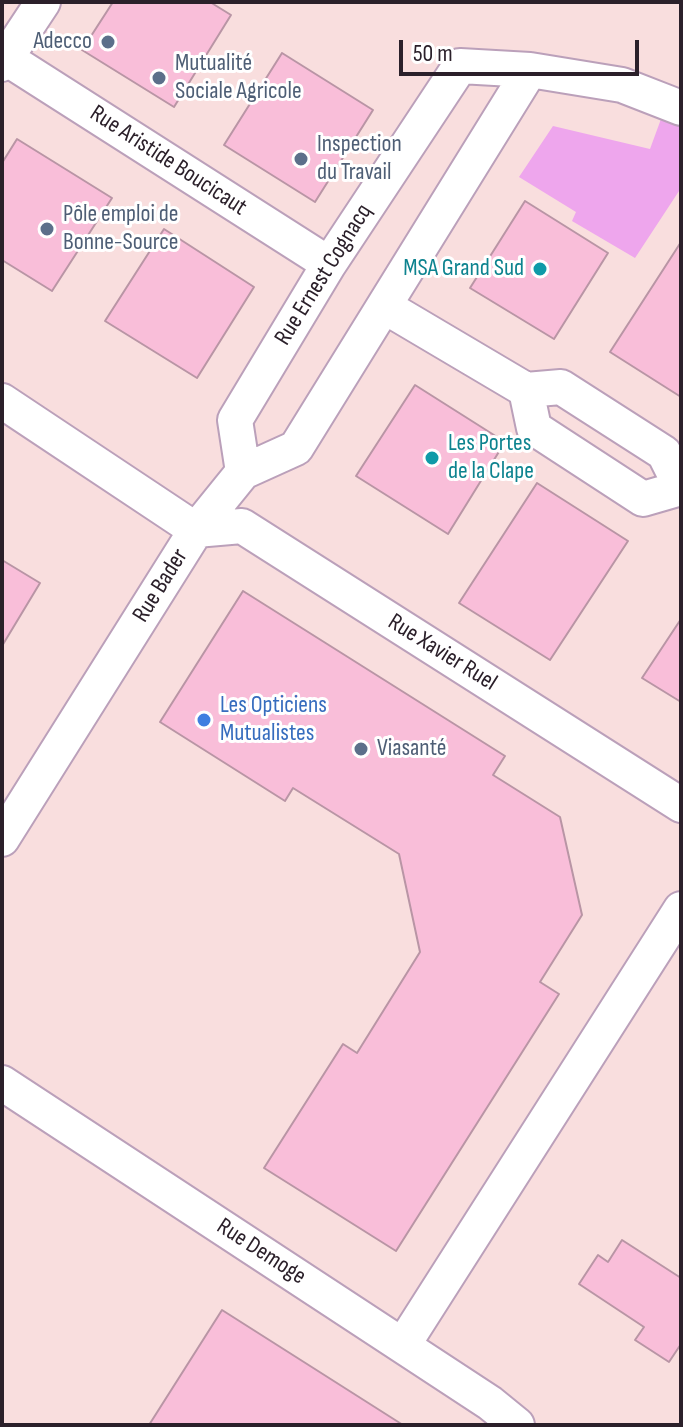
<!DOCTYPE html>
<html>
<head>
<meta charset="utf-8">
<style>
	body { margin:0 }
	#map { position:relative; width:683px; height:1427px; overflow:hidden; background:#fee7fd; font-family:"Sofia Sans Condensed",sans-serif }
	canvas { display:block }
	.frame { position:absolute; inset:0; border:4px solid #2b202a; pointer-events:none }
	.scale { position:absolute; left:399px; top:40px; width:240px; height:36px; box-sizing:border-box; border:4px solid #2b202a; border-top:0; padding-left:10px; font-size:24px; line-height:28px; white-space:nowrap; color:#2b202a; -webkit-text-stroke:6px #fff; paint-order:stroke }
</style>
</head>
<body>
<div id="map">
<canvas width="683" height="1427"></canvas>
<div class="frame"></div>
<div class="scale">50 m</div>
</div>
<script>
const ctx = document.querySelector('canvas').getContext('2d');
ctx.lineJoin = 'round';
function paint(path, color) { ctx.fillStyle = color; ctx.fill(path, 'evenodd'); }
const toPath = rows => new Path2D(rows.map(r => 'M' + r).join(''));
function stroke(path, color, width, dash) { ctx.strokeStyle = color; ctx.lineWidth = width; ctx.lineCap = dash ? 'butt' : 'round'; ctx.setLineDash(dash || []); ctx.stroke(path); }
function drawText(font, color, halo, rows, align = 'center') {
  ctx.font = font + ' "Sofia Sans Condensed",sans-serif'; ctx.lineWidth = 6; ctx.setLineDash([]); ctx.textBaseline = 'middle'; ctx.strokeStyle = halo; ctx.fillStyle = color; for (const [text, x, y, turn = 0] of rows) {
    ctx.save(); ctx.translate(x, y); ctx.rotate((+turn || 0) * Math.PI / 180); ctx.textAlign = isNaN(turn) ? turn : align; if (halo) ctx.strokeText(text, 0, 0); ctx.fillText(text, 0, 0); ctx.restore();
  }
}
const commercial = toPath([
	[2,2,681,2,681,1425,2,1425]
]);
const green = toPath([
	[661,119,681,127,681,188,635,258,572,221,576,212,519,177,553,126,650,149]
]);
const building = toPath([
	[113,2,210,2,231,15,174,107,82,50,113,2],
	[282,53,373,110,315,202,224,145,282,53],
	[17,139,112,198,52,291,2,260,2,163,17,139],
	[525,201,608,253,554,339,470,288,525,201],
	[164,229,254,287,197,378,105,321,164,229],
	[681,242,681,397,610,352,681,242],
	[415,385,505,442,448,534,356,476,415,385],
	[537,483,628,541,550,660,459,603,537,483],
	[2,560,40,583,2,646,2,560],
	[243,591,505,756,493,775,560,817,582,915,540,982,559,994,396,1251,264,1168,343,1044,357,1053,420,952,399,854,293,788,285,801,160,722,243,591],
	[681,619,681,702,642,678,681,619],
	[622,1240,681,1278,681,1344,669,1362,635,1340,644,1327,579,1284,598,1255,608,1262,622,1240],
	[222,1310,403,1425,149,1425,222,1310]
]);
const minor = toPath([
	[6,58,329,264],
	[2,64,43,2],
	[530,70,622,85,681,108],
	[384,306,526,390,561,387,664,453,681,487],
	[526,390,534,428,643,499,681,488],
	[2,401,196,530,2,839],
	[196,530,243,472,296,448,530,70,460,66,329,264,235,420,243,472],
	[196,530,242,526,681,805],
	[2,1083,490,1403,517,1425],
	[403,1345,681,909]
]);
const markers = [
	[108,42,8,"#5c6f8a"],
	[159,78,8,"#5c6f8a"],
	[301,159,8,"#5c6f8a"],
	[47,229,8,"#5c6f8a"],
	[540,269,8,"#0f9aa8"],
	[432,458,8,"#0f9aa8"],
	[204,720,8,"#3f7fe0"],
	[361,749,8,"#5c6f8a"]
];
const serviceNames = [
	["Adecco",92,42,"right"],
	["Mutualité",175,64],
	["Sociale Agricole",175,92],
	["Inspection",317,145],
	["du Travail",317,173],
	["Pôle emploi de",63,215],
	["Bonne-Source",63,243],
	["Viasanté",377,749]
];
const streetNames = [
	["Rue Aristide Boucicaut",168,161,33],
	["Rue Ernest Cognacq",324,275,-58],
	["Rue Bader",161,586,-58],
	["Rue Xavier Ruel",442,653,32],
	["Rue Demoge",261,1252,33]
];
const cultureNames = [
	["MSA Grand Sud",524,269],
	["Les Portes",448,444,"left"],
	["de la Clape",448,472,"left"]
];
const shopNames = [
	["Les Opticiens",220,706],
	["Mutualistes",220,734]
];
paint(commercial, '#f9dede');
paint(green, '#eea6ed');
paint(building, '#f9bed9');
stroke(building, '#b995a5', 2);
stroke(minor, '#bba0ba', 38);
stroke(minor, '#fff', 34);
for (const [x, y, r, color] of markers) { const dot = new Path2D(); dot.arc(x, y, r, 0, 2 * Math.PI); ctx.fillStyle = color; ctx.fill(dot); stroke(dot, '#fff', 3); }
drawText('24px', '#4e5e75', '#fff', serviceNames, 'left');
drawText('24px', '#2b202a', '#fff', streetNames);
drawText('24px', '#0d838f', '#fff', cultureNames, 'right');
drawText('24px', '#366cbe', '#fff', shopNames, 'left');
</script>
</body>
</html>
